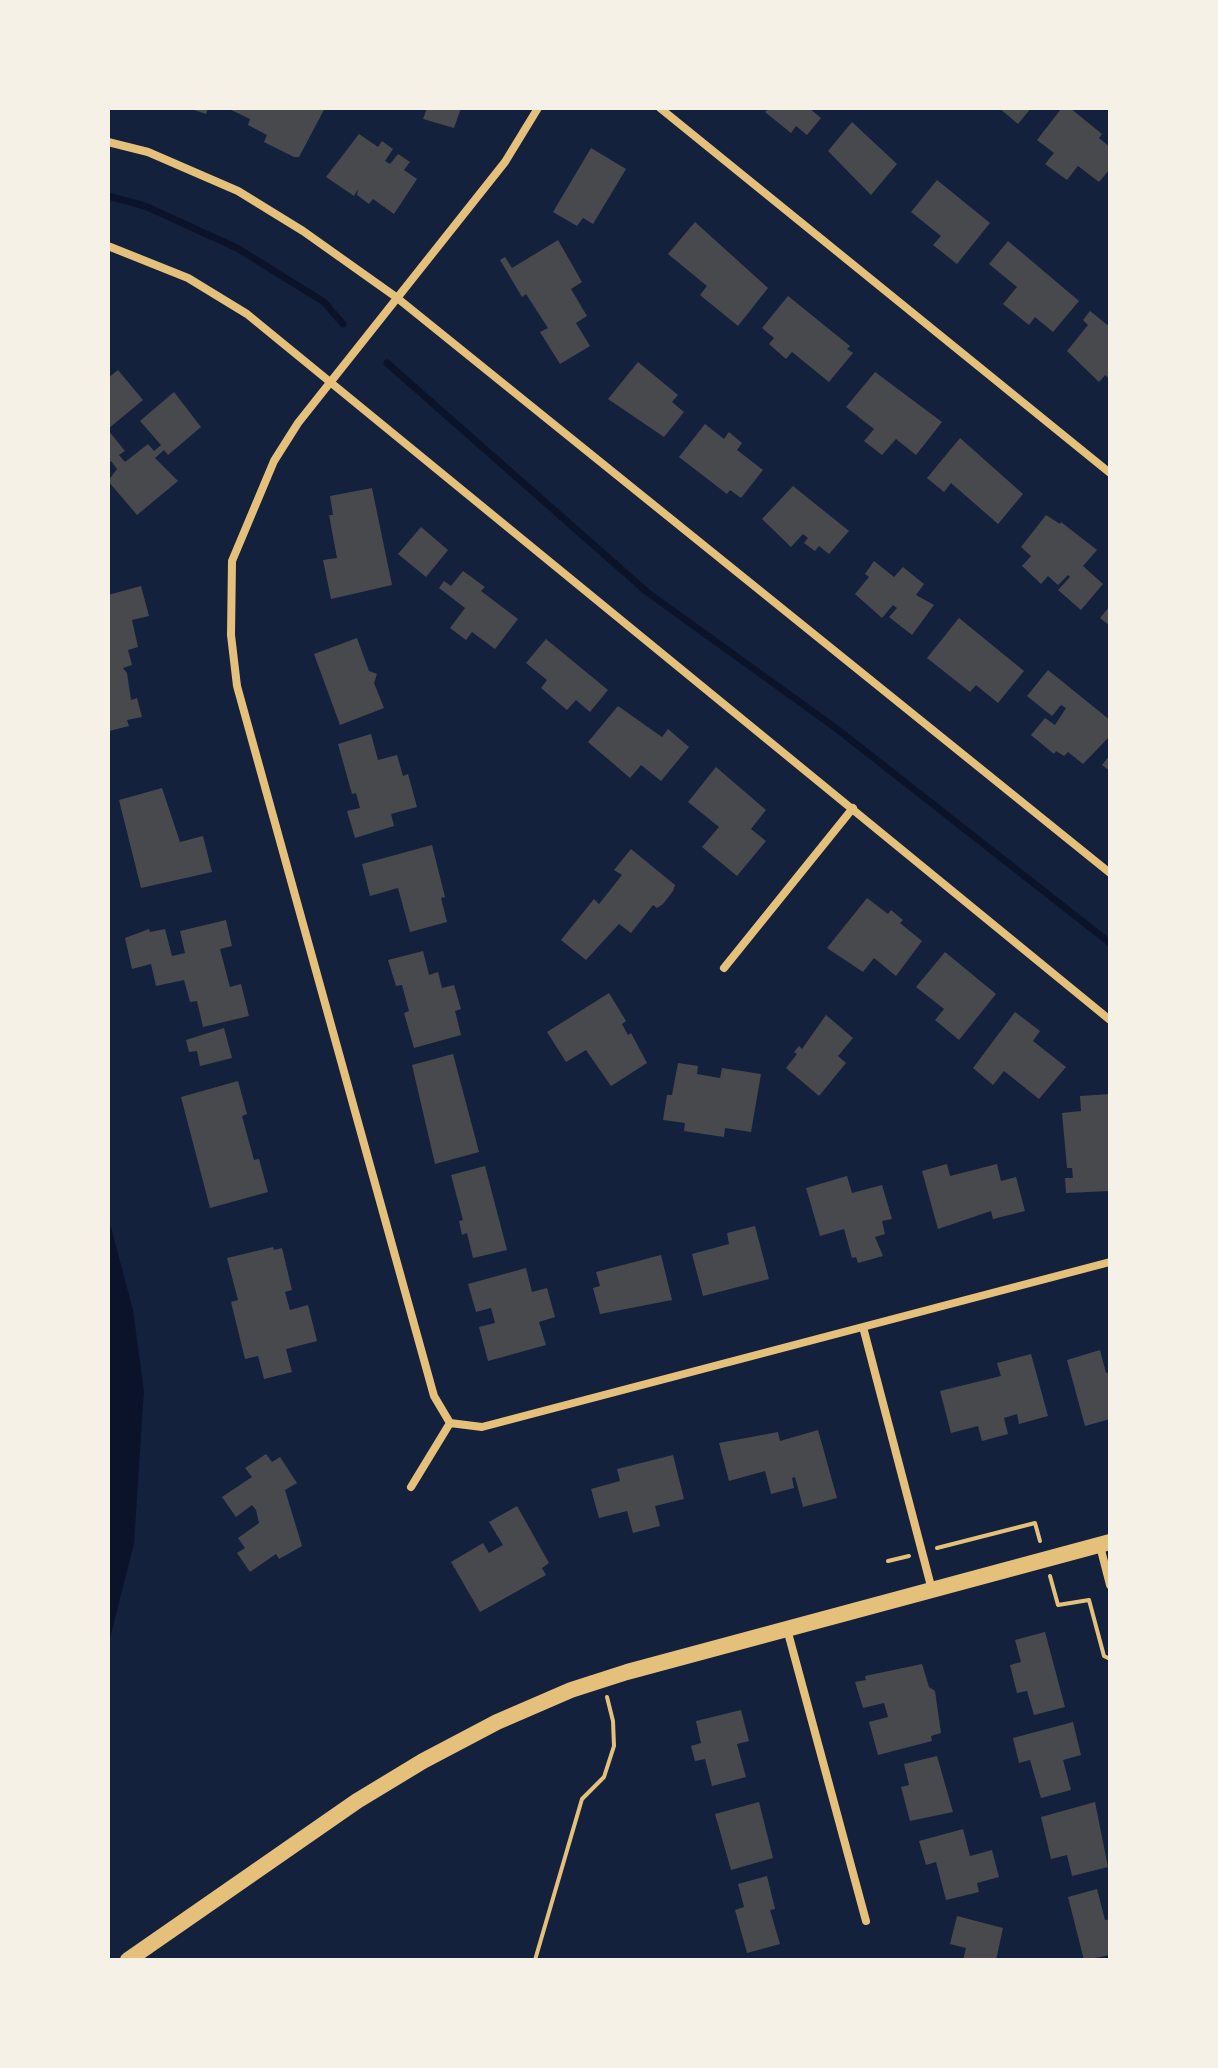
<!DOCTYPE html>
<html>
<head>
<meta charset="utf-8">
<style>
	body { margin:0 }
	#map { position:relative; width:1218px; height:2068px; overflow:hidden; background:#14213d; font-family:"Source Sans 3",sans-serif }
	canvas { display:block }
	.frame { position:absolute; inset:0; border:110px solid #f6f1e7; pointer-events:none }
</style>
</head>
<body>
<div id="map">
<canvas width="1218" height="2068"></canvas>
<div class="frame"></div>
</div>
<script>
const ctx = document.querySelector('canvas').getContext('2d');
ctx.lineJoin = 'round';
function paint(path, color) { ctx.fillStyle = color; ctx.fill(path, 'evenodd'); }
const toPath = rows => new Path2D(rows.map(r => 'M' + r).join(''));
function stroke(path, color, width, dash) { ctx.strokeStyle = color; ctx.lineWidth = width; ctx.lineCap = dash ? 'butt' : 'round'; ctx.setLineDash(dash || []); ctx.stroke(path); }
const water = toPath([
	[108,1216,133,1310,144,1391,134,1544,110,1638,108,1663]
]);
const stream = toPath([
	[108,196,145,206,237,248,324,302,343,324],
	[387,363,647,592,837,729,1110,943]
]);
const building = toPath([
	[188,108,208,108,206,114],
	[227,108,325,108,299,157,294,157,264,142,267,135,248,125,250,119],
	[427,108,461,108,454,128,423,119],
	[769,108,809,108,821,118,807,135,796,126,791,133,765,112],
	[999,108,1031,108,1018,124],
	[1070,108,1102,134,1099,138,1110,147,1110,169,1099,182,1078,166,1067,180,1045,164,1054,153,1037,140,1061,109],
	[852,122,897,164,871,195,828,151],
	[359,134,378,147,382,141,393,149,385,161,390,164,398,154,410,162,404,170,417,179,394,214,373,199,369,204,357,195,358,189,354,196,326,177],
	[591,148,626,169,593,224,583,218,577,226,553,212],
	[937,180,990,223,957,264,933,245,941,236,911,212],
	[695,222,768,288,738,326,700,295,707,286,668,254],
	[558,240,582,282,571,289,587,316,576,323,590,346,560,364,540,332,548,328,526,294,522,297,500,260,505,257,512,268],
	[1008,241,1079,301,1053,332,1035,317,1029,325,1003,304,1017,287,989,264],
	[788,296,850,346,847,349,853,353,829,382,792,352,786,359,769,344,774,338,762,328],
	[1090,311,1110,327,1110,379,1105,375,1099,382,1067,351,1088,325,1083,320],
	[638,362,678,395,672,402,684,412,664,437,608,399],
	[118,370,143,400,108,429,108,378],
	[875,372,942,422,916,455,896,439,882,455,864,441,874,429,846,407],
	[174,392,201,427,168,455,164,450,155,458,178,481,137,515,108,481,117,469,111,461,108,464,108,430,125,451,119,455,125,462,148,444,154,451,161,445,140,421],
	[705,424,724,439,729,432,742,443,737,450,763,470,741,498,730,490,727,494,679,457],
	[960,438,1023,494,998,524,951,483,944,492,927,478],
	[793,486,849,531,829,554,819,546,815,551,804,543,808,538,803,534,791,547,762,519],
	[372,488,392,585,331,599,323,560,337,558,329,515,333,515,330,496],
	[1046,515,1060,524,1061,522,1097,550,1083,566,1103,584,1081,610,1058,590,1070,577,1068,575,1058,585,1048,576,1041,584,1022,566,1031,556,1021,547],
	[421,527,448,550,426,577,398,554],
	[874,561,894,577,903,567,924,584,916,595,934,605,912,635,889,617,897,608,893,605,882,618,855,594,869,577,865,574],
	[463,571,485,587,481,591,518,619,495,649,472,632,466,640,450,628,465,608,439,588,444,581,451,586],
	[141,586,149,616,132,620,138,647,128,650,132,665,123,668,127,673,131,700,137,698,142,717,127,720,129,726,109,731,108,595],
	[1110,606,1110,626,1100,618],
	[959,618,1024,671,998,703,976,685,970,692,927,658],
	[357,638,369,671,377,674,374,683,384,708,340,725,314,654],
	[546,639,608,690,590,712,576,700,567,710,541,688,547,680,526,663],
	[1048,670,1110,720,1110,736,1083,764,1068,752,1064,756,1056,751,1054,754,1031,735,1045,718,1055,725,1066,708,1061,705,1052,716,1027,696],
	[618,706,662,737,668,729,689,747,661,781,641,765,630,778,588,742],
	[371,734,378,760,397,755,403,776,408,774,417,807,391,814,394,826,355,838,347,811,360,808,356,793,352,794,338,744],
	[1110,755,1110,771,1102,765],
	[716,767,766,810,751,829,766,841,737,876,702,847,719,827,688,802],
	[162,788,180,842,203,836,212,872,141,888,119,800],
	[432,845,445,897,441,898,447,922,410,932,398,888,370,896,362,864],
	[631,849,675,885,673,891,663,904,657,908,653,905,631,933,619,924,586,960,561,940,594,899,599,904,622,875,614,870],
	[867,898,888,914,891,910,903,920,900,923,922,941,896,976,874,958,863,972,827,948],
	[226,920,232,946,220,949,230,987,241,984,249,1016,203,1027,197,1001,190,1002,184,980,156,986,151,964,132,969,125,938,149,929,150,932,165,929,172,956,185,953,180,931],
	[423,951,429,975,438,972,442,988,454,985,461,1009,455,1011,461,1035,414,1048,404,1013,409,1011,402,985,396,986,388,960],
	[945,952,996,994,959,1040,935,1020,944,1009,916,987],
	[609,993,626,1021,622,1024,628,1035,631,1033,647,1063,611,1086,586,1050,566,1062,547,1032],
	[1015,1012,1040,1031,1033,1041,1066,1067,1039,1099,1004,1071,993,1085,973,1068],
	[826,1015,853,1038,838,1056,846,1063,819,1096,786,1068,797,1054,794,1052,799,1046,802,1049],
	[224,1028,232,1058,200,1066,197,1051,189,1052,186,1040],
	[453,1054,479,1152,435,1164,412,1065],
	[678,1063,698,1066,697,1074,720,1078,722,1068,761,1074,751,1132,725,1128,724,1137,684,1131,685,1123,663,1120,667,1095,672,1095],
	[238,1081,247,1114,242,1116,254,1160,259,1159,268,1192,210,1208,181,1097],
	[1110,1094,1110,1191,1066,1193,1065,1178,1073,1178,1072,1168,1067,1168,1062,1113,1081,1111,1080,1096],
	[947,1164,950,1176,997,1164,1001,1181,1016,1177,1025,1211,993,1219,991,1211,938,1229,922,1171],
	[485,1166,507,1250,473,1258,467,1233,462,1235,459,1221,463,1220,451,1175],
	[847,1176,852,1193,882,1185,892,1219,882,1221,885,1234,875,1237,883,1256,858,1263,856,1257,852,1258,844,1229,820,1236,806,1188],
	[755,1226,769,1279,703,1296,692,1254,729,1244,727,1233],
	[273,1247,274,1250,282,1248,292,1290,285,1292,290,1310,308,1305,317,1341,286,1349,292,1372,264,1379,258,1356,245,1359,231,1302,238,1300,227,1258],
	[661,1255,672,1300,600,1314,593,1288,600,1286,596,1272],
	[526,1268,532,1292,547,1288,555,1317,539,1322,546,1345,488,1361,479,1327,495,1323,491,1308,476,1312,468,1284],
	[1100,1350,1106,1373,1110,1372,1110,1419,1085,1426,1067,1360],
	[1031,1354,1048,1416,1019,1424,1017,1414,1004,1418,1008,1434,982,1441,978,1426,951,1433,940,1391,1001,1376,997,1363],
	[818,1430,837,1498,803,1507,795,1477,792,1478,794,1488,771,1494,765,1471,729,1481,719,1443,778,1432,780,1441],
	[266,1454,272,1462,280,1457,297,1483,285,1490,302,1546,279,1559,276,1554,250,1572,237,1553,245,1548,238,1538,259,1523,256,1510,252,1505,236,1517,222,1497,252,1477,245,1468],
	[673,1455,684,1499,655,1506,660,1526,633,1533,627,1511,599,1518,591,1489,620,1481,617,1469],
	[517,1506,549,1563,542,1568,546,1575,480,1612,451,1562,483,1543,489,1553,503,1545,489,1522],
	[1045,1632,1065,1707,1034,1715,1027,1691,1017,1693,1010,1665,1021,1662,1015,1640],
	[922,1664,929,1687,935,1691,941,1733,931,1736,932,1741,878,1755,869,1722,888,1717,884,1703,863,1708,855,1682,866,1680,865,1676],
	[741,1710,749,1741,737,1744,746,1777,712,1786,705,1759,695,1761,691,1746,701,1743,696,1721],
	[1073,1722,1081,1755,1063,1760,1071,1790,1041,1798,1030,1760,1019,1763,1013,1738],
	[937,1756,953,1812,910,1821,901,1787,909,1785,904,1764],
	[759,1802,773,1858,731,1870,715,1814],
	[1095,1802,1108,1867,1072,1876,1067,1855,1051,1859,1041,1817],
	[963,1829,970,1856,992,1850,999,1877,977,1883,979,1892,946,1900,936,1862,926,1865,919,1841],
	[767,1876,775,1909,770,1910,780,1944,747,1953,735,1910,744,1907,738,1884],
	[1097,1889,1105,1920,1110,1919,1110,1955,1084,1960,1068,1897],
	[957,1916,1003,1928,996,1960,963,1960,966,1948,950,1944]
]);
const path = toPath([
	[937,1548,1035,1523,1040,1541],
	[888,1561,909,1556],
	[1050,1576,1058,1605,1089,1600,1104,1656,1110,1659],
	[535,1960,582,1799,604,1777,614,1746,613,1721,607,1697]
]);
const minor = toPath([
	[660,108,1110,473],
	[108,142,148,152,238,191,303,231,396,297,1110,873],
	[108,246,188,278,247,314,1110,1020],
	[724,968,853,808],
	[863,1327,932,1590],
	[450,1423,434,1396,237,686,231,635,232,561,274,461,298,423,505,162,538,108],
	[450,1423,482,1427,1110,1262],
	[411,1487,450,1423],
	[1100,1546,1110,1585],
	[787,1629,866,1921]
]);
const secondary = toPath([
	[128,1960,357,1801,423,1761,497,1722,571,1690,627,1672,1110,1542]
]);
paint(water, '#0b132b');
stroke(stream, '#0b132b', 7);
paint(building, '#48494c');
stroke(path, '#e5c07b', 4);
stroke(minor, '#e5c07b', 8);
stroke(secondary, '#e5c07b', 16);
</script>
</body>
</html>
